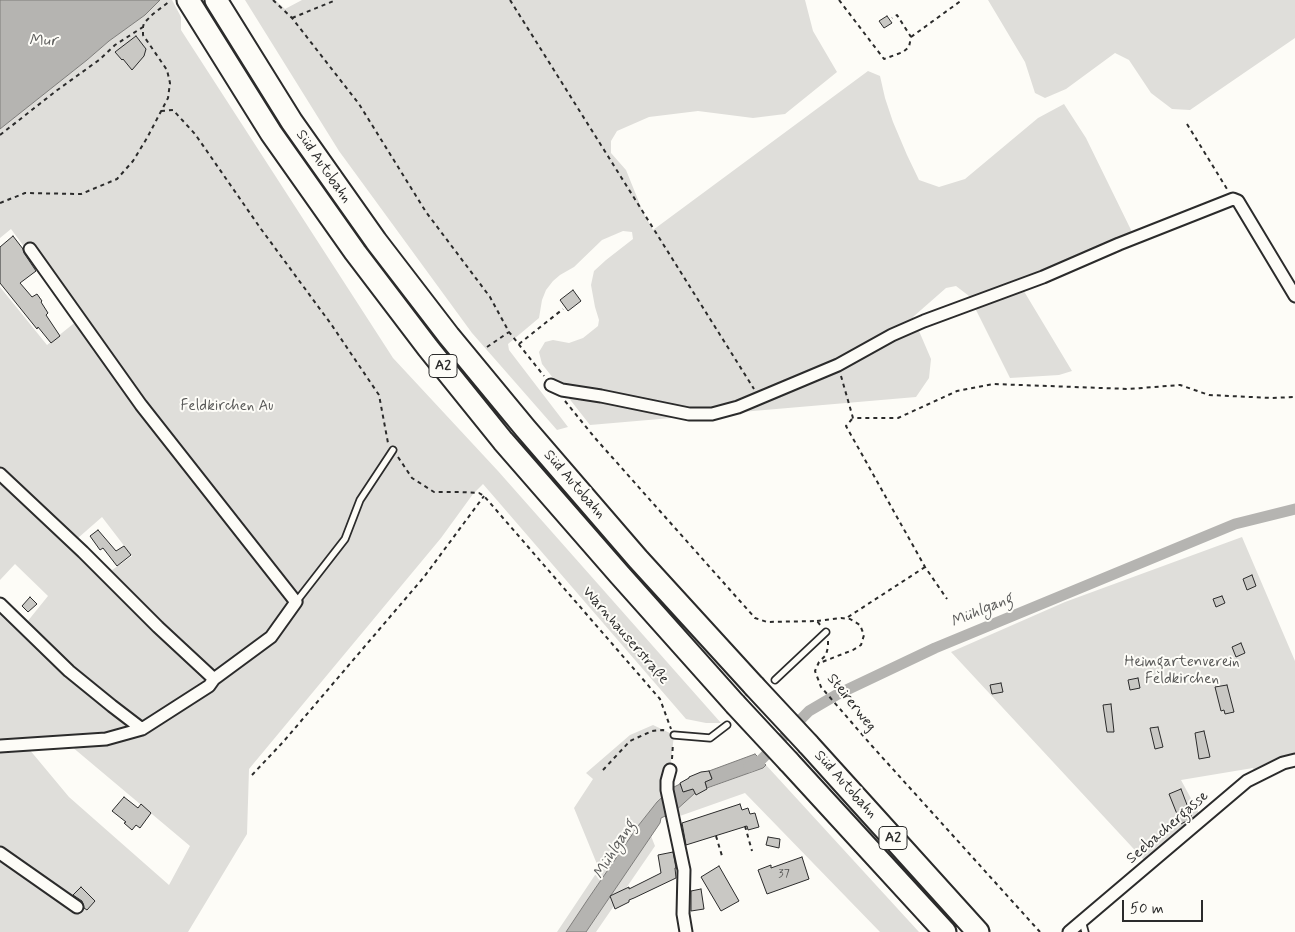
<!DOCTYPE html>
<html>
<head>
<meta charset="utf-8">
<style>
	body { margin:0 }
	#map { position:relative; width:1295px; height:932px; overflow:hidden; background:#fdfcf7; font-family:Mynerve,sans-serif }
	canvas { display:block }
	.scale { position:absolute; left:1122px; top:900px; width:81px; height:22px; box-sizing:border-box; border:2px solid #2b2b2b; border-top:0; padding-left:6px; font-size:15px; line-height:18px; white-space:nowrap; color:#2b2b2b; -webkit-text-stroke:4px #fdfcf7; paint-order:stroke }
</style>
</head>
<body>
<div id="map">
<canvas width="1295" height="932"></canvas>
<div class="scale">50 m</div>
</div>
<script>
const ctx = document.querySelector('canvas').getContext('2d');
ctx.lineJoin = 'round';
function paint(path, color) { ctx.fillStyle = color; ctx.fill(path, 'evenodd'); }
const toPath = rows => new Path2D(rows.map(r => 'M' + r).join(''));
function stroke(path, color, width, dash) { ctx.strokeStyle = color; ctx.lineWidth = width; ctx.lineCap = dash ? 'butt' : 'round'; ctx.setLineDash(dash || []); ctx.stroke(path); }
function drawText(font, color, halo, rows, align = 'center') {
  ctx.font = font + ' Mynerve,sans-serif'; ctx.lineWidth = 4; ctx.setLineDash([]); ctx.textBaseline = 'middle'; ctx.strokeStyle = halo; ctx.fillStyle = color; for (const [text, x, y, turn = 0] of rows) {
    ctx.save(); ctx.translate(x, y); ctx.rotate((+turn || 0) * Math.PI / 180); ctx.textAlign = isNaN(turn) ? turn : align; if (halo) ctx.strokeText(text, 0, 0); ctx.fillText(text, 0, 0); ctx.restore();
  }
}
const green = toPath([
	[160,0,172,0,181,17,181,30,393,358,498,471,721,723,706,723,686,719,483,484,473,494,441,538,249,769,247,834,188,932,0,932,0,598,27,622,48,596,15,564,0,580,0,287,47,345,78,320,11,229,0,238,0,129,87,60,109,41,145,15],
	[102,517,132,556,112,570,78,538],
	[71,746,190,846,169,885,69,797,29,749],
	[245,0,275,0,285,9,302,0,805,0,813,31,837,72,785,114,753,118,698,111,649,117,617,131,611,141,611,153,626,170,643,212,653,230,868,71,880,76,885,98,893,122,907,155,919,180,939,187,965,179,1038,118,1064,104,1086,138,1133,234,1019,283,1072,371,1059,375,1010,378,969,296,956,286,946,288,913,317,931,359,929,378,916,397,590,425,542,364,539,352,545,342,553,340,569,343,583,338,598,326,599,320,595,307,591,285,594,271,606,260,633,239,632,232,623,231,602,240,574,267,560,275,553,281,546,290,542,300,539,318,508,344,509,350,568,427,557,430,472,333,339,151],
	[988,0,1295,0,1295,38,1190,110,1172,109,1151,93,1129,60,1115,53,1066,89,1045,98,1035,93,1025,62],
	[1242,537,1295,661,1295,757,1255,773,1253,768,1181,780,1201,817,1144,860,951,652,1065,602],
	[653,725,674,735,670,770,666,795,657,802,638,826,588,899,566,932,557,932,599,869,574,808,593,779,586,773,630,735],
	[766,765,919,932,880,932,745,793,677,817,674,812,695,793,763,768],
	[651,836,655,846,596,932,586,932]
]);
const water = toPath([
	[0,0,160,0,145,15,109,41,87,60,0,129,0,0],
	[755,754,766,765,763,768,707,788,705,782,712,778,709,771,755,754],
	[680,784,684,792,693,788,695,793,674,812,661,818,660,823,586,932,566,932,588,899,638,826,657,802,672,788,680,784]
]);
const canal = toPath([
	[749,767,758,763,809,711,838,694,935,648,1235,524,1295,509]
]);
const building = toPath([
	[887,16,892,23,884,28,879,21,887,16],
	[136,36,146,49,144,56,132,70,123,59,122,60,115,52,136,36],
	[13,236,23,249,24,253,36,271,20,283,32,297,37,294,42,301,41,302,48,313,46,315,60,336,51,343,38,327,37,329,0,283,0,247,13,236],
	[573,290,581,301,568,311,560,300,573,290],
	[98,530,116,551,124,546,131,555,117,566,103,548,100,550,90,536,98,530],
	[1252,575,1256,586,1247,590,1243,579,1252,575],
	[1222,596,1225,603,1216,607,1213,599,1222,596],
	[30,597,37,604,28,612,22,606,30,597],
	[1241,643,1245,653,1236,657,1232,647,1241,643],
	[1138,678,1140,688,1130,690,1128,680,1138,678],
	[1001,683,1003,692,992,694,990,685,1001,683],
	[1227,685,1234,712,1225,714,1224,710,1221,711,1215,687,1227,685],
	[1111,704,1114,732,1107,732,1103,705,1111,704],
	[1158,727,1163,747,1155,749,1150,728,1158,727],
	[1204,731,1210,757,1199,759,1195,733,1204,731],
	[709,771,712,779,705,782,707,789,696,795,693,789,683,792,680,783,689,778,689,777,701,772,709,771],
	[1181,789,1192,818,1181,824,1169,794,1181,789],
	[124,797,138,808,141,804,151,813,140,828,136,825,132,830,124,823,126,822,112,811,124,797],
	[740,804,742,810,748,808,750,814,755,813,759,827,748,830,747,826,686,845,682,823,740,804],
	[768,837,780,839,779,848,766,845,768,837],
	[673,852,676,868,675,868,676,878,634,898,629,900,629,902,615,909,610,896,629,887,629,889,661,873,658,855,673,852],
	[802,857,809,879,767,894,758,870,771,865,771,868,802,857],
	[719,866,739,901,721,911,701,877,719,866],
	[81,887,95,901,87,910,84,908,82,901,73,895,81,887],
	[701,889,704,909,691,911,691,891,701,889]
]);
const path = toPath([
	[273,0,292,18,359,104,426,212,490,297,509,332,544,376],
	[510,0,754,389],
	[839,0,884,59,903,52,909,47,911,37,897,15,892,18],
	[292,18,336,0],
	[911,37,962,0],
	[161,111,173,110,195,134,261,229,331,324,379,395,388,443],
	[1187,124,1227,189],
	[0,135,56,91,99,60,115,45,143,27],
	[0,203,25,193,81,194,117,179,133,161,147,138,168,98,170,83,167,70,143,35,143,27,144,23,153,14,170,1],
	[519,344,563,309],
	[487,347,509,332],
	[841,376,853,418,898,418,957,391,993,384,1129,389,1180,385,1209,395,1272,398,1295,397],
	[565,401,595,438,755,618,767,622,817,621,821,626],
	[852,419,846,426,925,567,947,599],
	[398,457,412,478,434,492,460,492,479,493,484,496,660,699,671,729],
	[848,617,925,567],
	[817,621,841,618,850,619,860,625,864,635,861,645,853,650,822,662],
	[828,641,828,647,826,655,819,662,815,671,821,687,872,746,1040,932],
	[672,759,673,743],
	[603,770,630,741,652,731,663,730,667,732],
	[252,775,284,741,424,577,484,496],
	[745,826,752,851],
	[716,836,722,856]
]);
const lane = toPath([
	[296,602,345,539,360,500,393,450],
	[775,680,826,632],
	[674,735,710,738,727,725],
	[1082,921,1085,932]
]);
const street = toPath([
	[551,385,562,390,601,396,689,414,712,414,738,407,838,365,892,335,924,321,1043,277,1119,244,1233,199,1238,201,1295,296],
	[0,474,83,552,158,627,214,679],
	[0,604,69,671,112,706,142,729],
	[0,746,106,739,142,729,209,686,214,679,271,637,296,602,141,405,30,249],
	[670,770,667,781,667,790,684,870,683,914,686,932],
	[0,853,77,907],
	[1069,932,1247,781,1283,763,1295,760]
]);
const highway = toPath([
	[188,0,271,133,355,252,428,348,503,441,619,574,735,704],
	[216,0,292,122,376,241,449,336,525,428,638,559,754,686],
	[808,744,978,932],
	[789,762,945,932]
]);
const highwayBridge = toPath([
	[754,686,808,744],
	[735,704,789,762]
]);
const numberNames = [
	["37",784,874]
];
const shields = [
	[443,366,28],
	[893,838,28]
];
const shieldNames = [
	["A2",443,366],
	["A2",893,838]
];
const streetNames = [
	["Süd Autobahn",323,167,55],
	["Süd Autobahn",574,485,49],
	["Warnhauserstraße",625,636,49],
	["Steirerweg",851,703,51],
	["Süd Autobahn",845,785,48],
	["Seebachergasse",1168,828,-41]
];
const parkNames = [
	["Feldkirchen Au",227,407],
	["Heimgartenverein",1182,663],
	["Feldkirchen",1182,680]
];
const waterNames = [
	["Mur",43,42],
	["Mühlgang",982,611,-23],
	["Mühlgang",615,850,-59]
];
paint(green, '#dfdeda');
paint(water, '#b5b4b1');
stroke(water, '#7e7d7b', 1);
stroke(canal, '#b5b4b1', 11);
paint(building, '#c9c8c4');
stroke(building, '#2b2b2b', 1);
stroke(lane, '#2b2b2b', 9);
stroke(street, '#2b2b2b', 15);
stroke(highway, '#2b2b2b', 25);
stroke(path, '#2b2b2b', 2, [4, 4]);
stroke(lane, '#fdfcf7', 5.5);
stroke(street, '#fdfcf7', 11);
stroke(highway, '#fdfcf7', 21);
stroke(highwayBridge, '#2b2b2b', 25, []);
stroke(highwayBridge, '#fdfcf7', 21);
drawText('12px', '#525251', null, numberNames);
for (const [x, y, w] of shields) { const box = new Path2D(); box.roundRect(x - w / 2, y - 11.5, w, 23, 4); ctx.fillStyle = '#fdfcf7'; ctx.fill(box); stroke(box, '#2b2b2b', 1); }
drawText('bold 14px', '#2b2b2b', null, shieldNames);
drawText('15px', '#2b2b2b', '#fdfcf7', streetNames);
drawText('15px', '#585857', '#fdfcf7', parkNames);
drawText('italic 16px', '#5b5b5a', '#fdfcf7', waterNames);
</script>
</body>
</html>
